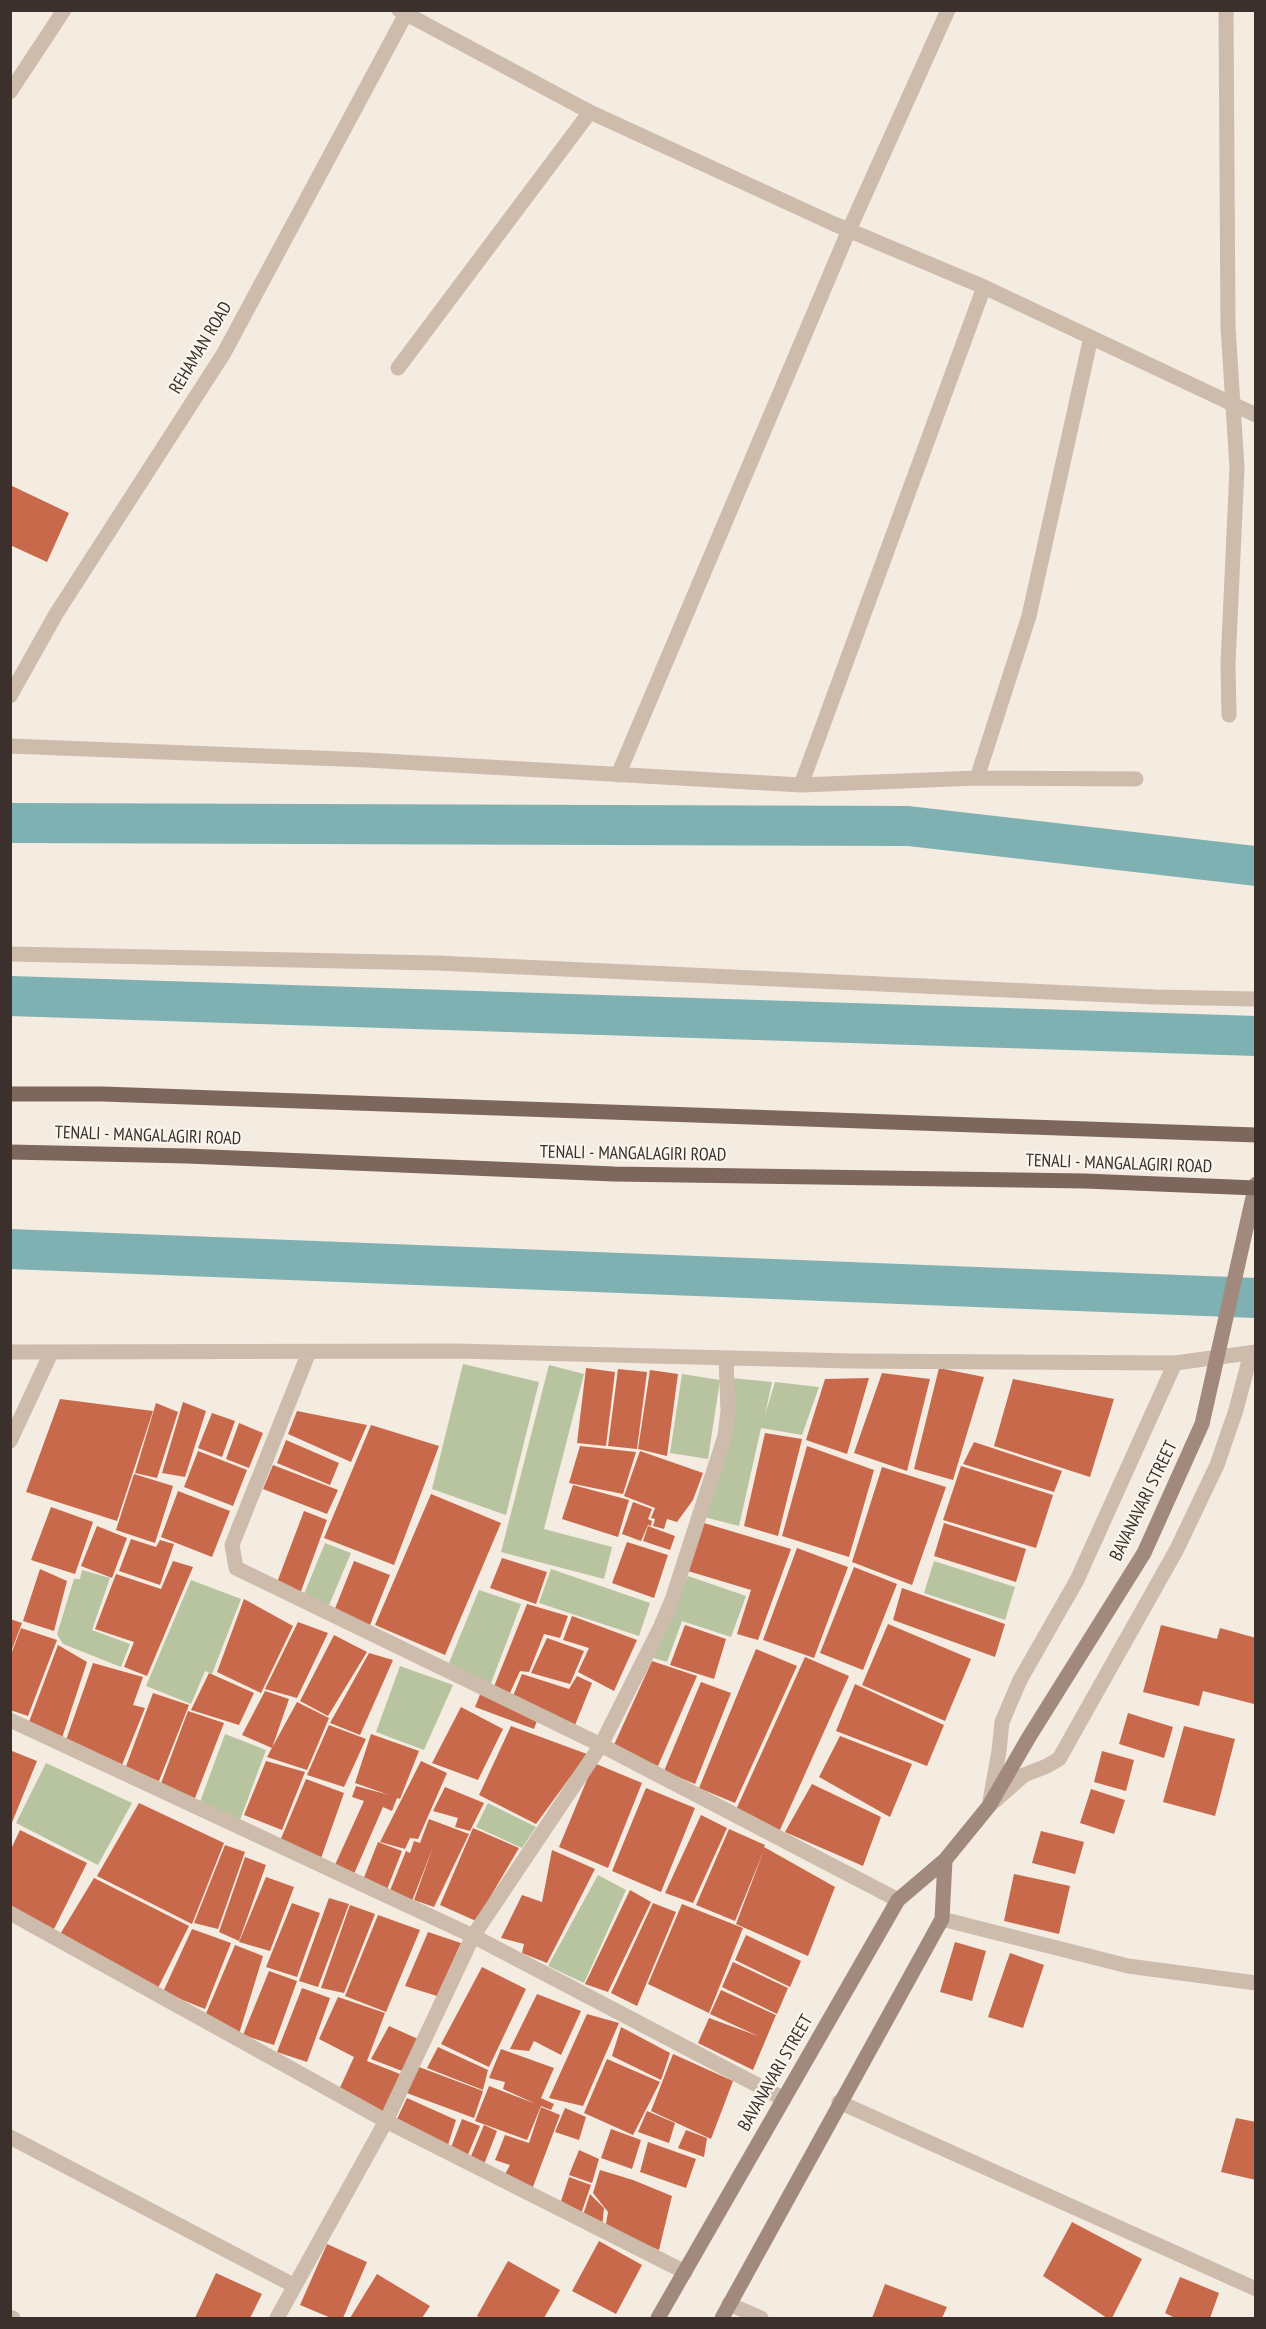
<!DOCTYPE html>
<html>
<head>
<meta charset="utf-8">
<style>
	body { margin:0 }
	#map { position:relative; width:1266px; height:2329px; overflow:hidden; background:#f4ebe1; font-family:"PT Sans Narrow",sans-serif }
	canvas { display:block }
	.frame { position:absolute; inset:0; border:12px solid #3b302b; pointer-events:none }
</style>
</head>
<body>
<div id="map">
<canvas width="1266" height="2329"></canvas>
<div class="frame"></div>
</div>
<script>
const ctx = document.querySelector('canvas').getContext('2d');
ctx.lineJoin = 'round';
function paint(path, color) { ctx.fillStyle = color; ctx.fill(path, 'evenodd'); }
const toPath = rows => new Path2D(rows.map(r => 'M' + r).join(''));
function stroke(path, color, width, dash) { ctx.strokeStyle = color; ctx.lineWidth = width; ctx.lineCap = dash ? 'butt' : 'round'; ctx.setLineDash(dash || []); ctx.stroke(path); }
function drawText(font, color, halo, rows, align = 'center') {
  ctx.font = font + ' "PT Sans Narrow",sans-serif'; ctx.lineWidth = 4.5; ctx.setLineDash([]); ctx.textBaseline = 'middle'; ctx.strokeStyle = halo; ctx.fillStyle = color; for (const [text, x, y, turn = 0] of rows) {
    ctx.save(); ctx.translate(x, y); ctx.rotate((+turn || 0) * Math.PI / 180); ctx.textAlign = isNaN(turn) ? turn : align; if (halo) ctx.strokeText(text, 0, 0); ctx.fillText(text, 0, 0); ctx.restore();
  }
}
const green = toPath([
	[463,1364,539,1382,506,1515,432,1489],
	[549,1365,584,1374,544,1529,612,1547,604,1579,501,1552],
	[682,1374,720,1380,708,1459,670,1453],
	[732,1378,772,1382,765,1415,775,1382,819,1387,802,1435,761,1428,739,1526,704,1517],
	[325,1543,351,1553,329,1605,304,1594],
	[934,1561,1015,1587,1005,1620,924,1593],
	[551,1569,650,1603,639,1636,539,1603],
	[82,1570,110,1578,92,1630,130,1644,121,1667,63,1644,57,1634,74,1579,80,1579],
	[688,1576,746,1596,731,1637,682,1621,667,1662,650,1657],
	[191,1580,241,1599,212,1674,205,1671,191,1704,146,1686],
	[479,1590,521,1604,490,1686,449,1663],
	[400,1666,453,1685,424,1750,376,1732],
	[225,1734,266,1750,240,1820,200,1802],
	[46,1763,132,1803,98,1865,16,1823],
	[488,1803,536,1827,522,1848,476,1827],
	[598,1875,626,1890,584,1983,548,1966]
]);
const canal = toPath([
	[10,823,908,826,1256,866],
	[10,996,1256,1036],
	[10,1249,1256,1298]
]);
const building = toPath([
	[10,485,69,513,47,562,10,545],
	[586,1368,615,1372,606,1446,577,1443],
	[939,1368,984,1377,953,1480,914,1469],
	[618,1369,647,1372,637,1449,608,1446],
	[650,1370,678,1374,667,1456,638,1449],
	[882,1373,930,1379,907,1471,854,1453],
	[869,1378,847,1454,806,1440,825,1379],
	[1013,1379,1114,1399,1090,1477,994,1446],
	[60,1399,153,1411,117,1521,26,1492],
	[183,1402,206,1411,185,1477,162,1473],
	[156,1403,178,1412,157,1478,135,1473],
	[297,1411,367,1425,351,1462,288,1434],
	[212,1413,235,1421,222,1457,198,1448],
	[239,1423,263,1433,249,1468,226,1459],
	[371,1425,439,1446,394,1565,324,1538],
	[765,1433,802,1439,778,1536,744,1526],
	[286,1440,339,1463,330,1485,277,1463],
	[974,1442,1062,1471,1054,1492,963,1464],
	[580,1446,636,1452,623,1494,569,1483],
	[807,1446,874,1470,849,1557,782,1536],
	[198,1451,247,1470,233,1506,184,1487],
	[640,1451,703,1473,693,1500,677,1522,667,1519,664,1529,653,1526,655,1519,651,1518,655,1508,624,1496],
	[273,1465,338,1490,327,1514,263,1489],
	[961,1466,1053,1495,1036,1548,943,1520],
	[882,1467,946,1487,912,1585,852,1562],
	[134,1474,173,1486,155,1543,116,1530],
	[573,1485,629,1500,618,1537,562,1519],
	[178,1491,230,1511,212,1557,161,1537],
	[431,1494,501,1523,445,1655,375,1625],
	[633,1502,652,1509,648,1519,652,1521,651,1526,648,1525,641,1541,622,1534],
	[51,1507,93,1522,75,1574,31,1560],
	[304,1511,327,1520,300,1594,276,1585],
	[704,1523,791,1549,758,1640,737,1634,751,1590,688,1571],
	[944,1523,1026,1549,1016,1582,934,1556],
	[97,1526,127,1538,112,1578,81,1566],
	[648,1526,675,1536,670,1550,643,1541],
	[131,1539,156,1547,160,1540,174,1544,160,1585,119,1571],
	[627,1542,668,1555,654,1598,612,1583],
	[797,1548,848,1567,814,1658,763,1640],
	[502,1558,547,1572,536,1604,490,1588],
	[173,1561,193,1567,147,1676,124,1667,134,1642,95,1629,116,1574,161,1589],
	[354,1561,390,1575,370,1625,334,1611],
	[854,1567,897,1584,863,1670,820,1653],
	[40,1569,67,1581,54,1631,23,1621],
	[902,1588,1005,1624,995,1657,893,1620],
	[244,1599,293,1626,261,1693,217,1672],
	[527,1604,568,1616,560,1638,544,1634,529,1672,520,1671,509,1695,493,1689],
	[572,1616,637,1640,614,1691,578,1672,589,1648,563,1640],
	[10,1619,22,1623,11,1652,10,1652],
	[298,1622,328,1633,297,1698,265,1689],
	[888,1624,971,1659,945,1721,862,1685],
	[685,1625,726,1639,714,1679,670,1665],
	[1161,1625,1217,1639,1220,1628,1256,1638,1254,1704,1203,1691,1199,1706,1143,1692],
	[21,1628,57,1640,28,1716,10,1710,10,1657],
	[334,1635,367,1652,328,1716,300,1701],
	[547,1638,584,1651,570,1684,531,1673],
	[58,1645,87,1662,62,1738,29,1722],
	[756,1649,797,1666,735,1803,699,1788],
	[369,1653,393,1660,360,1735,330,1723],
	[805,1657,849,1676,779,1832,735,1812],
	[652,1661,697,1676,658,1766,613,1747],
	[93,1663,143,1677,133,1705,145,1708,122,1765,66,1740],
	[209,1673,254,1693,239,1725,191,1710],
	[522,1674,569,1689,577,1676,592,1683,575,1725,513,1696],
	[701,1682,731,1693,695,1784,664,1771],
	[855,1684,944,1725,927,1766,836,1731],
	[265,1691,289,1699,272,1748,242,1735],
	[481,1692,538,1718,534,1729,475,1707],
	[153,1693,189,1705,159,1781,125,1769],
	[297,1702,329,1718,307,1770,267,1757],
	[461,1707,503,1729,478,1780,432,1763],
	[188,1711,224,1723,195,1798,160,1786],
	[1128,1713,1173,1727,1164,1758,1119,1744],
	[329,1725,366,1739,344,1787,307,1775],
	[511,1726,587,1754,536,1824,479,1795],
	[1184,1726,1235,1739,1215,1816,1163,1802],
	[371,1734,419,1751,400,1799,397,1798,392,1811,383,1807,354,1874,334,1867,364,1801,352,1797,356,1786,389,1795,355,1783],
	[840,1736,912,1764,890,1817,819,1777],
	[12,1751,37,1761,11,1825,10,1755],
	[1102,1751,1134,1760,1126,1791,1094,1782],
	[266,1761,305,1772,282,1830,244,1815],
	[421,1761,447,1773,418,1839,410,1838,405,1849,380,1842],
	[594,1763,642,1783,608,1868,559,1847],
	[306,1779,344,1793,320,1861,280,1841],
	[812,1784,881,1817,863,1866,785,1832],
	[445,1787,484,1803,470,1831,455,1827,458,1818,433,1811],
	[646,1788,695,1808,661,1892,612,1871],
	[1091,1789,1125,1800,1114,1834,1080,1823],
	[139,1803,224,1843,192,1924,97,1876],
	[701,1815,727,1828,693,1903,665,1893],
	[429,1819,469,1834,434,1907,414,1900,433,1847,412,1901,389,1893,406,1851,410,1853,414,1841,420,1843],
	[473,1828,519,1848,476,1921,440,1905],
	[729,1829,765,1845,764,1847,835,1887,808,1956,736,1924,764,1850,735,1921,696,1905],
	[20,1830,87,1863,54,1929,10,1908,10,1851],
	[1041,1831,1084,1842,1075,1874,1032,1863],
	[378,1842,402,1851,386,1892,363,1880],
	[225,1845,245,1852,218,1929,194,1923],
	[552,1850,595,1869,547,1963,522,1953,524,1944,501,1938,522,1895,542,1902],
	[245,1857,266,1865,239,1941,219,1932],
	[1014,1874,1070,1886,1059,1934,1004,1921],
	[266,1877,294,1887,270,1951,239,1942],
	[94,1878,189,1926,157,1990,59,1936],
	[630,1890,651,1902,608,1992,585,1984],
	[329,1898,349,1904,318,1987,299,1981],
	[292,1903,320,1913,297,1977,266,1967],
	[653,1903,676,1912,637,2006,611,1993],
	[682,1904,743,1928,709,2013,648,1984],
	[350,1905,375,1914,344,1993,321,1988],
	[378,1915,420,1930,386,2012,345,1996],
	[192,1929,231,1943,205,2009,163,1992],
	[428,1932,461,1943,437,1996,405,1986],
	[746,1935,801,1961,790,1987,735,1960],
	[955,1942,986,1951,972,2001,940,1992],
	[235,1945,263,1956,239,2034,205,2016],
	[1010,1953,1044,1965,1023,2028,988,2017],
	[733,1962,788,1988,777,2014,722,1987],
	[482,1967,526,1989,489,2067,441,2044],
	[269,1971,297,1981,274,2045,243,2035],
	[302,1988,330,1998,307,2062,277,2052],
	[721,1990,776,2015,753,2070,698,2043,709,2018,758,2036,710,2014],
	[537,1994,581,2011,561,2055,534,2041,529,2051,510,2049],
	[338,1997,385,2013,367,2061,400,2074,383,2115,338,2092,354,2057,319,2039],
	[587,2014,619,2023,583,2106,549,2098],
	[389,2026,418,2039,402,2071,371,2059],
	[621,2027,670,2053,661,2080,612,2056],
	[438,2047,488,2070,483,2090,427,2068],
	[501,2049,554,2068,541,2098,554,2104,551,2110,541,2106,527,2140,475,2121,489,2086,536,2104,503,2089,505,2082,489,2078],
	[673,2054,733,2081,711,2139,651,2111],
	[607,2059,660,2082,633,2135,584,2113],
	[419,2067,483,2091,474,2118,404,2092],
	[407,2098,456,2120,448,2145,396,2121],
	[541,2107,560,2115,531,2192,503,2178,510,2165,495,2160,505,2135,529,2143],
	[565,2108,586,2117,579,2140,555,2132],
	[647,2111,675,2123,669,2143,638,2132],
	[1236,2118,1256,2122,1256,2180,1221,2172],
	[462,2119,480,2126,467,2157,450,2150],
	[484,2125,497,2131,483,2167,469,2161],
	[611,2129,641,2140,632,2169,601,2158],
	[686,2130,707,2138,704,2157,678,2148],
	[648,2142,696,2159,686,2188,640,2172],
	[579,2150,599,2159,592,2183,569,2175],
	[600,2170,633,2180,672,2196,659,2250,605,2230,608,2212,593,2193],
	[569,2177,591,2185,581,2214,561,2201],
	[590,2194,604,2208,602,2228,582,2218],
	[1072,2222,1142,2259,1112,2318,1107,2318,1043,2276],
	[599,2241,642,2265,616,2314,572,2291],
	[327,2244,367,2262,343,2318,331,2318,300,2305],
	[508,2261,560,2290,544,2318,481,2318,477,2316],
	[216,2273,262,2294,250,2318,195,2318],
	[377,2274,430,2306,422,2318,350,2318],
	[1180,2277,1219,2293,1210,2318,1175,2318,1165,2313],
	[885,2284,947,2307,942,2318,872,2318]
]);
const lane = toPath([
	[10,954,437,963,1155,997,1256,999]
]);
const street = toPath([
	[399,10,590,112,834,224,984,287,1256,415],
	[1226,10,1228,327,1237,468,1228,664,1229,715],
	[10,92,64,10],
	[398,368,590,112],
	[10,696,56,614,224,353,408,10],
	[10,746,367,760,801,785,977,778,1136,779],
	[618,775,849,230,948,10],
	[977,778,1029,616,1091,337],
	[801,785,984,287],
	[10,1352,456,1351,850,1361,1175,1363,1256,1352],
	[309,1352,232,1545,236,1568,601,1745,898,1900],
	[10,1441,51,1353],
	[10,1720,473,1936,784,2099],
	[990,1801,999,1751,1002,1722,1020,1680,1077,1580,1175,1363],
	[991,1804,1024,1775,1047,1766,1059,1759,1177,1549,1217,1465,1236,1410,1251,1353],
	[10,1913,386,2121,685,2272],
	[942,1919,1128,1966,1256,1983],
	[839,2102,1256,2289],
	[10,2137,295,2286],
	[729,2304,761,2318],
	[10,2317,13,2318],
	[277,2318,386,2121,473,1936,601,1745,660,1628,672,1600,725,1436,728,1411,726,1358]
]);
const secondary = toPath([
	[658,2318,898,1900,945,1860,989,1806,1029,1737,1144,1553,1202,1424,1256,1184],
	[722,2318,942,1919,945,1860]
]);
const primary = toPath([
	[10,1094,103,1094,1256,1135],
	[10,1152,187,1156,614,1174,1085,1181,1256,1188]
]);
const streetNames = [
	["REHAMAN ROAD",201,348,-59],
	["TENALI - MANGALAGIRI ROAD",148,1136,2],
	["TENALI - MANGALAGIRI ROAD",633,1154,1],
	["TENALI - MANGALAGIRI ROAD",1119,1164,2],
	["BAVANAVARI STREET",1144,1501,-64],
	["BAVANAVARI STREET",776,2073,-60]
];
paint(green, '#b8c4a0');
stroke(canal, '#7fb0b2', 40);
paint(building, '#c8694b');
stroke(lane, '#cdbbac', 15);
stroke(street, '#cdbbac', 15);
stroke(secondary, '#a18a7d', 15);
stroke(primary, '#7d675c', 15);
drawText('18px', '#3b302b', '#fbf5ee', streetNames);
</script>
</body>
</html>
